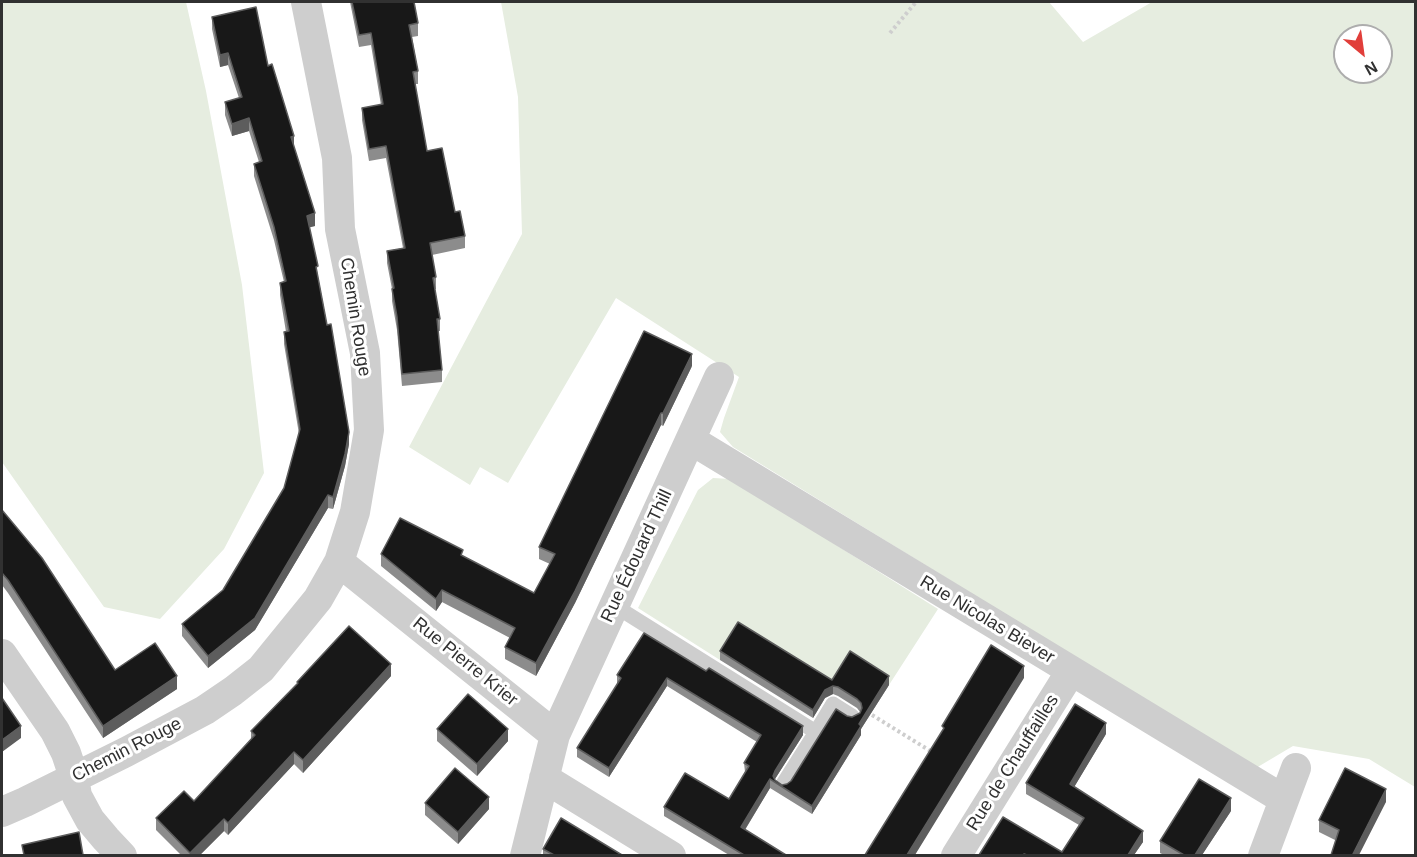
<!DOCTYPE html>
<html>
<head>
<meta charset="utf-8">
<style>
	body { margin:0 }
	#map { position:relative; width:1417px; height:857px; overflow:hidden; background:#fff; font-family:Arial,sans-serif }
	canvas { display:block }
	.frame { position:absolute; inset:0; border:3px solid #313131; pointer-events:none }
	.north { position:absolute; left:1333px; top:24px; width:60px; height:60px; box-sizing:border-box; background:#fff; border:2px solid #adadad; border-radius:50%; rotate:151deg; font-size:16px; font-weight:700; line-height:24px; text-align:center; color:#313131 }
	.north::after { content:''; display:block; margin:auto; width:21px; height:27px; background:#e13e3a; clip-path:polygon(50% 0,100% 100%,50% 72%,0 100%) }
</style>
</head>
<body>
<div id="map">
<canvas width="1417" height="857"></canvas>
<div class="frame"></div>
<div class="north">N</div>
</div>
<script>
const ctx = document.querySelector('canvas').getContext('2d');
ctx.lineJoin = 'round';
function paint(path, color) { ctx.fillStyle = color; ctx.fill(path, 'evenodd'); }
const toPath = rows => new Path2D(rows.map(r => 'M' + r).join(''));
function stroke(path, color, width, dash) { ctx.strokeStyle = color; ctx.lineWidth = width; ctx.lineCap = dash ? 'butt' : 'round'; ctx.setLineDash(dash || []); ctx.stroke(path); }
function drawText(font, color, halo, rows, align = 'center') {
  ctx.font = font + ' Arial,sans-serif'; ctx.lineWidth = 6; ctx.setLineDash([]); ctx.textBaseline = 'middle'; ctx.strokeStyle = halo; ctx.fillStyle = color; for (const [text, x, y, turn = 0] of rows) {
    ctx.save(); ctx.translate(x, y); ctx.rotate((+turn || 0) * Math.PI / 180); ctx.textAlign = isNaN(turn) ? turn : align; if (halo) ctx.strokeText(text, 0, 0); ctx.fillText(text, 0, 0); ctx.restore();
  }
}
const green = toPath([
	[2,2,186,2,206,91,242,285,264,473,224,549,160,619,104,607,2,462],
	[501,2,1049,2,1083,42,1152,2,1415,2,1415,787,1369,759,1293,746,1256,768,733,447,720,432,724,418,739,377,616,298,508,483,480,467,470,485,409,447,522,234,518,97],
	[1345,36,1381,36,1381,72,1345,72],
	[713,478,731,479,938,609,889,685,832,689,720,660,638,608,698,490]
]);
const path = toPath([
	[890,33,916,2],
	[872,715,932,752]
]);
const lane = toPath([
	[615,606,816,732,783,784],
	[816,732,833,704,852,716]
]);
const street = toPath([
	[691,440,1283,799],
	[339,562,555,735,525,856],
	[2,654,55,731,66,753,74,777,77,796,90,820,106,839,122,856],
	[555,735,719,377],
	[544,778,671,856],
	[2,812,25,802,126,752,205,710,233,691,261,669,318,599,339,562,355,512,369,430,365,353,340,229,337,158,306,2],
	[956,856,1071,671],
	[1263,856,1296,768]
]);
const wall = toPath([
	[350,2,414,2,418,23,418,36,412,37,418,71,418,84,415,84,427,151,465,236,465,248,432,255,436,277,436,289,435,289,440,319,440,331,438,331,442,370,442,382,402,386,397,330,392,301,392,289,387,263,387,251,403,248,386,158,369,161,362,120,362,108,381,105,371,45,359,47],
	[212,17,268,66,294,147,315,226,309,227,349,444,345,466,333,509,328,508,255,630,208,668,182,636,182,624,223,590,284,488,299,434,284,344,284,332,286,332,280,295,280,283,284,282,274,240,254,176,254,164,259,162,249,131,232,136,225,115,225,102,239,98,228,65,220,67,212,29],
	[692,366,663,426,661,425,575,603,536,676,505,659,505,647,510,638,442,602,436,611,381,566,381,554,463,556,534,593,550,564,539,559,539,547],
	[2,510,115,670,177,689,103,738,8,593,2,585],
	[644,633,803,735,775,779,775,780,782,785,787,784,791,781,847,716,852,717,860,713,860,712,857,708,838,696,833,694,825,698,813,718,720,660,720,651,832,680,889,685,861,729,861,735,812,814,770,788,745,830,786,855,729,855,664,816,664,807,729,799,745,772,744,763,757,742,667,686,609,777,577,757,577,748,618,684,617,684,617,675],
	[391,676,303,773,294,764,228,835,224,831,200,855,181,855,156,830,156,818,194,801,251,739,251,731,297,684,297,682],
	[437,729,508,741,477,776,437,741],
	[1106,734,1074,787,1143,842,1134,855,979,855,1062,852,1079,825,1026,794,1026,783],
	[1386,802,1335,840,1319,832,1319,820],
	[425,803,489,809,458,844,425,815],
	[1231,811,1202,855,1164,855,1160,853,1160,841],
	[543,849,622,855,543,855]
]);
const shadedWall = toPath([
	[228,53,228,65,220,67,220,55],
	[249,118,249,131,232,136,232,124],
	[294,136,294,148,291,137],
	[315,213,315,226,307,228,307,216],
	[692,354,692,366,663,426,663,413],
	[661,413,661,425,575,603,536,676,536,663],
	[349,432,349,444,345,466,333,509,333,497],
	[328,495,328,508,255,630,208,668,208,656],
	[442,590,442,602,436,611,436,599],
	[391,664,391,676,303,773,303,760],
	[1024,666,1024,678,915,855,907,855],
	[177,676,177,689,103,738,103,726],
	[889,676,889,685,861,729,861,735,812,814,812,806,859,724],
	[667,678,667,686,609,777,609,768],
	[833,686,833,694,825,698,813,718,813,710,825,690],
	[1106,723,1106,734,1070,794,1070,784],
	[21,726,21,738,2,752,2,740],
	[803,726,803,735,775,779,773,776,775,771],
	[508,729,508,741,477,776,477,764],
	[294,752,294,764,228,835,228,823],
	[770,779,770,788,741,836,741,827],
	[1386,789,1386,802,1359,855,1353,854],
	[489,797,489,809,458,844,458,832],
	[1231,798,1231,811,1202,855,1195,855],
	[224,819,224,831,200,855,190,855,190,853],
	[1143,831,1143,842,1134,855,1128,855]
]);
const building = toPath([
	[352,2,414,2,418,23,409,25,418,71,413,72,427,151,442,148,455,212,460,211,465,236,430,243,436,277,433,278,440,319,437,319,442,370,402,374,397,317,392,289,394,288,387,251,405,248,386,146,369,149,362,108,383,104,371,33,359,35,352,2],
	[256,7,268,66,272,64,294,136,291,137,315,213,307,216,318,266,316,267,327,325,331,324,349,432,345,454,333,497,328,495,255,618,208,656,182,624,223,590,284,488,300,429,284,332,289,331,280,283,286,281,274,227,254,164,262,161,249,118,232,124,225,102,242,97,228,53,220,55,212,17,256,7],
	[644,331,692,354,663,413,661,413,575,591,536,663,505,647,515,628,442,590,436,599,381,554,400,518,463,550,461,555,534,593,555,554,539,547,644,331],
	[2,510,42,558,115,670,155,643,177,676,103,726,8,580,2,573,2,510],
	[738,622,832,680,850,651,889,676,859,724,861,726,812,806,770,779,741,827,786,855,744,855,664,807,685,773,729,799,749,766,744,763,761,735,667,678,609,768,577,748,621,678,617,675,644,633,706,671,709,668,803,726,775,771,773,776,775,780,782,785,787,784,791,781,836,709,847,716,852,717,860,713,862,708,861,703,857,699,838,687,833,686,825,690,813,710,720,651,738,622],
	[349,626,391,664,303,760,294,752,228,823,224,819,190,853,156,818,184,791,194,801,255,735,251,731,298,683,297,682,349,626],
	[991,645,1024,666,907,855,865,855,944,728,942,726,991,645],
	[468,694,508,729,477,764,437,729,468,694],
	[2,698,21,726,2,740,2,698],
	[1075,704,1106,723,1070,784,1143,831,1128,855,1027,855,1024,854,1023,855,979,855,1003,817,1062,852,1084,818,1026,783,1075,704],
	[455,768,489,797,458,832,425,803,455,768],
	[1345,768,1386,789,1353,854,1358,855,1331,855,1339,830,1319,820,1345,768],
	[1199,779,1231,798,1195,855,1184,855,1160,841,1199,779],
	[561,818,622,855,554,855,543,849,561,818],
	[79,832,83,855,24,855,22,845,79,832]
]);
const streetNames = [
	["Chemin Rouge",355,317,81],
	["Rue Édouard Thill",637,556,-65],
	["Rue Nicolas Biever",987,620,31],
	["Rue Pierre Krier",465,662,39],
	["Chemin Rouge",127,750,-27],
	["Rue de Chauffailles",1013,763,-58]
];
paint(green, '#e6ede0');
stroke(path, '#cecece', 4, [3, 3]);
stroke(lane, '#cecece', 15);
stroke(street, '#cecece', 30);
paint(wall, '#8c8c8c');
paint(shadedWall, '#5d5d5d');
paint(building, '#181818');
stroke(building, '#5d5d5d', 1.5);
drawText('18px', '#313131', '#fff', streetNames);
</script>
</body>
</html>
